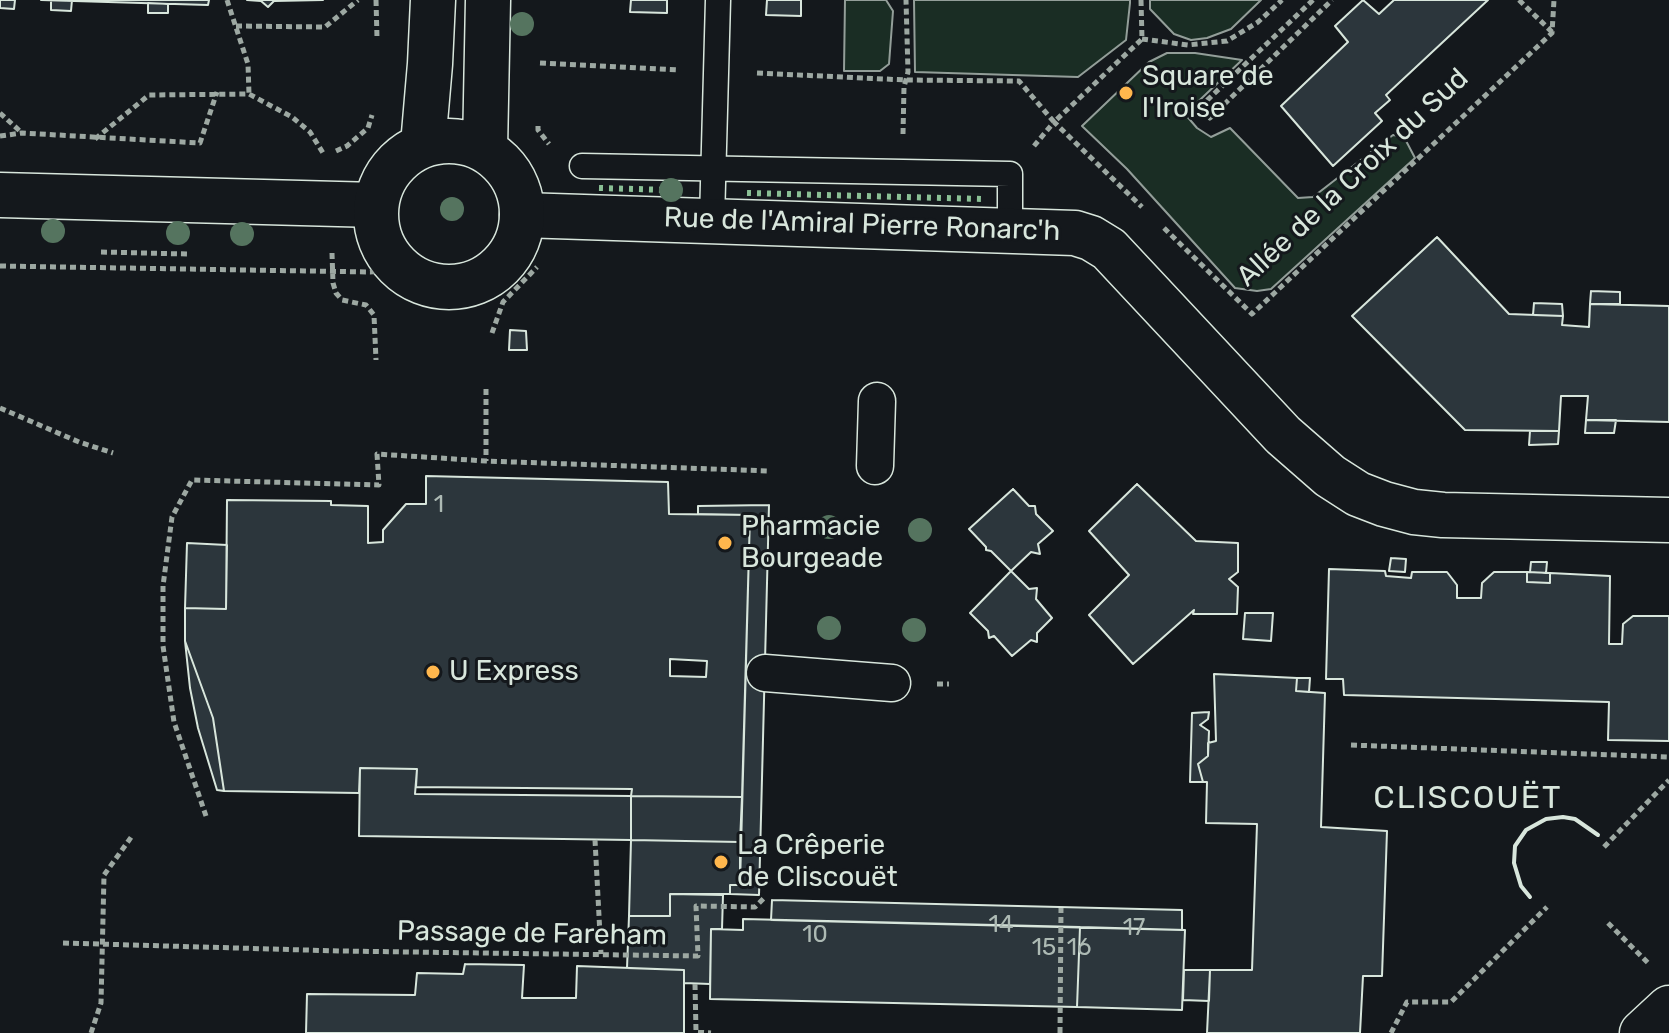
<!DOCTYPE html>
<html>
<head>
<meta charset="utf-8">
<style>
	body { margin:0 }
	canvas { display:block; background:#14181c }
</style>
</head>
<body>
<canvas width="1669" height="1033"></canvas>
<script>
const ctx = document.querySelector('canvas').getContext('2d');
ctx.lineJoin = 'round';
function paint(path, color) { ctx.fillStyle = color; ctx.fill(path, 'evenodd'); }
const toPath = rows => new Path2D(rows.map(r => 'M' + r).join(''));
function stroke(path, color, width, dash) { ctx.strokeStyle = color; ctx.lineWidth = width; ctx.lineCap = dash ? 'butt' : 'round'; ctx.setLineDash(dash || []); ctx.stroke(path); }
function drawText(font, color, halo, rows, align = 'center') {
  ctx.font = font + ' Rubik,sans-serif'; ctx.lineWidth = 6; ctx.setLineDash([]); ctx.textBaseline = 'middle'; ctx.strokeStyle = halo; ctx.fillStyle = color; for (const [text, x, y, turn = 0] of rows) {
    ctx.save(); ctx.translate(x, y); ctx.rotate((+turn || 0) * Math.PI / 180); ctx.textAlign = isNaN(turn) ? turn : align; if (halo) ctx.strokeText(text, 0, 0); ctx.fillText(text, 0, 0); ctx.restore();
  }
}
const green = toPath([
	[845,0,886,0,893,11,889,64,880,71,844,71,845,0],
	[914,0,1130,0,1130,3,1126,40,1078,77,915,72,914,0],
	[1150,0,1261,0,1231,29,1207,38,1191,40,1174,34,1150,9,1150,0],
	[1167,53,1195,53,1242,60,1185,114,1197,128,1211,137,1230,128,1298,198,1313,197,1393,135,1404,137,1415,158,1271,289,1257,291,1235,288,1127,169,1082,126,1149,62,1167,53]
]);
const building = toPath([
	[0,0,15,0,14,9,0,8,0,0],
	[41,0,209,0,208,5,41,0],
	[51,0,72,0,71,11,51,10,51,0],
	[247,0,323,0,274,1,268,7,261,1,247,0],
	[631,0,667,0,667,13,630,12,631,0],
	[767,0,801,0,801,16,766,15,767,0],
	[1363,0,1379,14,1394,0,1488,0,1386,95,1390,100,1375,113,1382,121,1333,166,1281,106,1348,42,1335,26,1363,0],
	[148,3,168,4,168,13,148,13,148,3],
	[1437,237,1509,314,1563,316,1562,325,1589,327,1590,304,1669,306,1669,422,1586,420,1588,396,1561,396,1559,431,1465,430,1352,316,1437,237],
	[1591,291,1620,292,1620,304,1590,304,1591,291],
	[1534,303,1562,304,1563,316,1533,315,1534,303],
	[510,330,526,331,527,350,509,350,510,330],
	[1586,420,1616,420,1614,433,1585,433,1586,420],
	[1530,431,1559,431,1558,444,1529,445,1530,431],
	[426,476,668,482,669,514,750,515,742,797,631,796,632,789,416,787,417,769,360,768,359,793,224,791,213,718,185,641,185,608,226,609,227,500,331,501,331,505,368,506,368,543,383,542,383,530,406,504,426,504,426,476],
	[1137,484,1196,541,1238,543,1238,572,1229,579,1238,587,1237,614,1193,614,1194,610,1133,664,1089,615,1129,575,1089,531,1137,484],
	[1013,489,1029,506,1035,506,1036,514,1053,531,1038,544,1040,554,1031,552,1011,571,991,551,986,550,986,547,969,529,1013,489],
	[769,505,759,895,730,894,730,885,740,885,750,515,698,514,698,506,769,505],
	[187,543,227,545,226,609,185,608,187,543],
	[1391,558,1406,559,1405,572,1389,571,1391,558],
	[1531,562,1547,562,1546,573,1530,572,1531,562],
	[1329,569,1385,571,1386,576,1411,578,1412,572,1447,572,1457,585,1457,598,1481,598,1482,583,1494,572,1527,572,1527,582,1550,583,1550,573,1610,576,1609,644,1622,644,1623,624,1633,616,1669,616,1669,741,1608,740,1609,702,1344,695,1343,679,1326,679,1329,569],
	[1011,571,1029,589,1037,588,1036,599,1052,618,1037,633,1037,642,1031,640,1012,656,994,636,989,638,988,631,970,613,1011,571],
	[1527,572,1550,573,1550,583,1527,582,1527,572],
	[1245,613,1273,613,1271,641,1243,639,1245,613],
	[185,641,213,718,224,791,217,790,198,728,190,688,185,641],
	[670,659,707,661,706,677,670,676,670,659],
	[1214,674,1297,678,1296,691,1325,693,1321,827,1387,831,1382,976,1363,976,1360,1033,1207,1033,1210,970,1252,970,1257,824,1206,823,1207,782,1203,782,1198,764,1208,756,1208,743,1216,741,1214,674],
	[1297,678,1310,678,1309,692,1296,691,1297,678],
	[1209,712,1208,719,1200,725,1209,731,1208,756,1198,764,1203,782,1190,782,1192,713,1209,712],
	[360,768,417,769,415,794,631,796,631,840,359,836,360,768],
	[631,796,742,797,740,842,631,840,631,796],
	[631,840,740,842,740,885,730,885,730,894,670,894,670,916,629,916,631,840],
	[670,894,723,895,722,929,711,929,710,984,684,983,684,970,627,968,629,916,670,916,670,894],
	[772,900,1182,910,1182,930,771,920,772,900],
	[743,919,1080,927,1077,1007,710,999,711,929,743,930,743,919],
	[1080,927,1185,930,1182,1010,1077,1007,1080,927],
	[465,964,524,965,522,998,576,998,577,966,684,970,684,1033,306,1033,307,994,415,995,417,973,463,974,465,964],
	[1184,970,1210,970,1209,1001,1183,1000,1184,970]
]);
const path = toPath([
	[227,0,248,64,249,94],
	[376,0,377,38],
	[1313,0,1200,107,1210,118,1332,0],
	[1519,0,1552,32],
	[236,26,325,27,358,0],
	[1142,39,1188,45,1227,41,1258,22,1282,0],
	[540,63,679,70],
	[757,73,906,80,1019,81,1054,122,1142,39,1141,0],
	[0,113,22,133],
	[538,126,538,130,549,144],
	[903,134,904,87,908,72,906,0],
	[0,136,22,133,200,143,217,92],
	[95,139,149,95,249,94,292,117,310,132,323,153],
	[1034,146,1054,122,1142,207],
	[336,151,347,146,368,128,372,115],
	[1164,228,1252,314,1552,33,1554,0],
	[101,252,187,254],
	[332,253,333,283,336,293,342,300,366,305,374,315,376,360],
	[0,266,370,272,400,269],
	[492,333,503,302,537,267],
	[486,389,486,461],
	[0,408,79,442,113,453],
	[937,684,949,684],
	[1351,745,1669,757],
	[206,816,174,722,163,646,163,586,172,517,192,480,379,485,377,454,486,461,770,471],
	[595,840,601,954],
	[1604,847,1669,780],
	[1608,923,1649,964],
	[63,943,340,951,698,956,696,906,755,907,765,897],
	[695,984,696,1032,711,1033],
	[91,1033,101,1003,104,875,132,836],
	[1060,1033,1061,908],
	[1391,1033,1407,1002,1451,1002,1547,907]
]);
const service = toPath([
	[582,166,1010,174,1010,229],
	[712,220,718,0]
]);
const pedestrian = toPath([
	[875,466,877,401],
	[765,673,892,683]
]);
const minor = toPath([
	[0,195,376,205],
	[522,215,1075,233,1091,238,1109,249,1283,435,1330,476,1358,494,1384,504,1414,512,1443,515,1669,520],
	[1642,1033,1669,1008]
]);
const tertiary = toPath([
	'376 214a73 73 0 1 1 146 0a73 73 0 1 1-146 0Z',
	[423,145,430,64,433,0],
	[485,149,488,0]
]);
const hedge = toPath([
	[599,188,671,190],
	[747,193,983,199]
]);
const wall = toPath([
	[1530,897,1521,886,1514,863,1515,846,1526,830,1546,819,1563,817,1575,819,1598,835]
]);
const trees = [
	[522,24],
	[671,190],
	[452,209],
	[53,231],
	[178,233],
	[242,234],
	[829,527],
	[920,530],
	[829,628],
	[914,630]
];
const markers = [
	[1126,93,8,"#ffb74d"],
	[725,543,8,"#ffb74d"],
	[433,672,8,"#ffb74d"],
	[721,862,8,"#ffb74d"]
];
const numberNames = [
	["1",439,505],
	["14",1001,925],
	["17",1134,928],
	["10",815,935],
	["15",1044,948],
	["16",1079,948]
];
const poiNames = [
	["Square de",1142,77],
	["l'Iroise",1142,109],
	["Pharmacie",741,527],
	["Bourgeade",741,559],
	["U Express",449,672],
	["La Crêperie",737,846],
	["de Cliscouët",737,878]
];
const streetNames = [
	["Allée de la Croix du Sud",1353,178,-43],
	["Rue de l'Amiral Pierre Ronarc'h",862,225,2],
	["Passage de Fareham",532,934,1]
];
const quarterNames = [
	["CLISCOUËT",1468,799]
];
paint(green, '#1a2d24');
stroke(green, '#939e99', 2);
paint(building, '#2c363c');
stroke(building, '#d8e6dc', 2);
stroke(service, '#d8e6dc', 27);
stroke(pedestrian, '#d8e6dc', 39);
stroke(minor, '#d8e6dc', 47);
stroke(tertiary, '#d8e6dc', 47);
stroke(path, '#9da8a2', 5, [6, 4]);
stroke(service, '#14181c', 24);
stroke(pedestrian, '#14181c', 36);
stroke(minor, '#14181c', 44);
stroke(tertiary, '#14181c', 44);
stroke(hedge, '#8ac095', 6, [4, 6]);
stroke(wall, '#d8e6dc', 4);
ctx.fillStyle = '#55745f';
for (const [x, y] of trees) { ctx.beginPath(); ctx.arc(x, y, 12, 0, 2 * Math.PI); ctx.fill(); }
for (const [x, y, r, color] of markers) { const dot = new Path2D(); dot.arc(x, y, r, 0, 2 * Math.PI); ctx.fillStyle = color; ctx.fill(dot); stroke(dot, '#14181c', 3); }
drawText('24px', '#adbab4', null, numberNames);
drawText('28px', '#d8e6dc', '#14181c', poiNames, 'left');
drawText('28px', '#d8e6dc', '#14181c', streetNames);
ctx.letterSpacing = '2px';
drawText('32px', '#d8e6dc', '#14181c', quarterNames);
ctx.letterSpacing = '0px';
</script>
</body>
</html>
